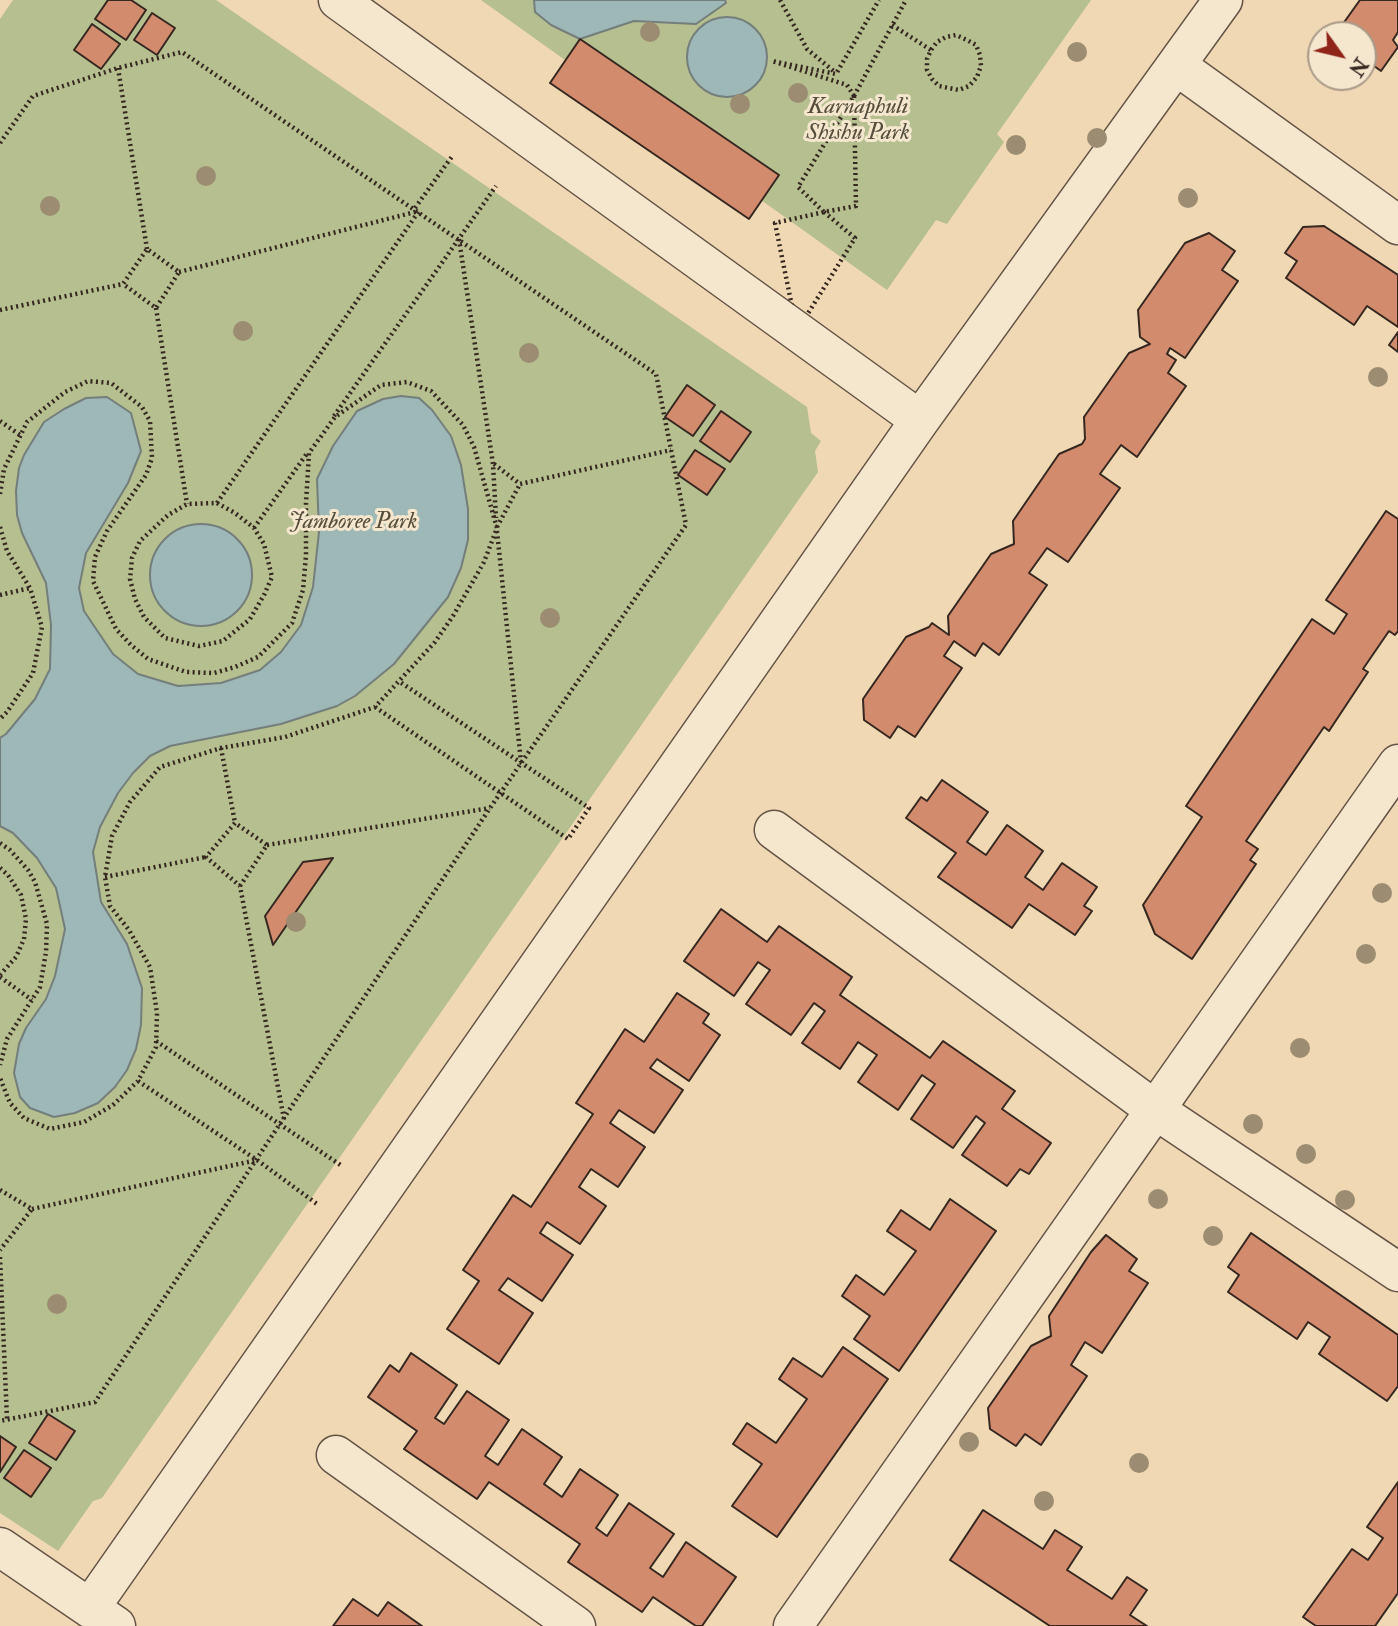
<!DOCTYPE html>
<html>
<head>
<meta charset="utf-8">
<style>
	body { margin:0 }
	#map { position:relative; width:1398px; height:1626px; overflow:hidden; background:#efd8b3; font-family:"IM FELL Double Pica",serif }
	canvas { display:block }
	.north { position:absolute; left:1307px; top:21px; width:70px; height:70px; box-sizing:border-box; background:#f5e6ce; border:2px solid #a99a89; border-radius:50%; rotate:124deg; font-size:19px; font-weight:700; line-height:28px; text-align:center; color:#362821 }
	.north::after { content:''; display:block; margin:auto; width:24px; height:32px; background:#8f2418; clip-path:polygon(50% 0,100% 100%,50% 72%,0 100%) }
</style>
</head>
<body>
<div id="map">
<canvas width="1398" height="1626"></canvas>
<div class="north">N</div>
</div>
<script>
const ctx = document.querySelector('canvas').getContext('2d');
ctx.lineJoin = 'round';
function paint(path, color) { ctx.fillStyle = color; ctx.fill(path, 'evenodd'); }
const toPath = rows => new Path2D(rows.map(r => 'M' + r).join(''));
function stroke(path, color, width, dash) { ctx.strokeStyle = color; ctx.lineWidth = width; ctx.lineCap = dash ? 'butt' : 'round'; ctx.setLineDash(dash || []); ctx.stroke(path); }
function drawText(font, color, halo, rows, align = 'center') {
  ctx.font = font + ' "IM FELL Double Pica",serif'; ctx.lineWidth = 6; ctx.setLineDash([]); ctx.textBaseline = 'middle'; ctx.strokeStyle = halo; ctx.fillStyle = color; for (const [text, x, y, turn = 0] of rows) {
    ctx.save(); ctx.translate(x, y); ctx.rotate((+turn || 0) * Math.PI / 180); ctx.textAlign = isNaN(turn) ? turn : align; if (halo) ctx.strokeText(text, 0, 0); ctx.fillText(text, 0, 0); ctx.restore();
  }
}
const green = toPath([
	[13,0,216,0,807,407,811,433,821,441,815,451,818,472,102,1498,93,1501,58,1551,0,1513,0,19],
	[481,0,1091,0,997,134,1004,142,947,224,936,220,887,290]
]);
const water = toPath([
	[534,0,725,0,726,3,696,24,634,21,580,39,551,25,535,12,534,0],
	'687 57a40 40 0 1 1 80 0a40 40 0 1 1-80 0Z',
	[401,396,419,398,432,410,451,436,461,465,468,509,468,540,461,568,448,597,394,664,355,696,337,706,281,724,170,746,150,756,133,773,118,793,100,827,93,852,101,902,127,944,142,988,141,1025,136,1049,127,1070,115,1087,98,1103,75,1113,54,1117,30,1108,20,1097,14,1073,19,1044,26,1028,46,999,55,976,65,929,56,888,37,858,13,833,0,826,0,738,6,734,35,699,50,669,51,625,46,583,22,533,17,515,16,491,19,468,24,455,44,422,64,409,86,398,107,397,131,413,141,451,128,483,86,553,79,588,84,611,113,654,138,674,178,686,221,683,260,670,281,652,301,625,313,587,319,532,317,479,333,446,357,411,383,399,401,396],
	'150 575a51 51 0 1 1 102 0a51 51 0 1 1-102 0Z'
]);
const building = toPath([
	[108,0,131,0,146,10,126,40,95,19,108,0],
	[1360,0,1398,0,1398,32,1393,40,1398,47,1381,71,1374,66,1364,79,1362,77,1363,35,1335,35,1360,0],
	[152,13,175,28,157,55,134,40,152,13],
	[92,24,120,44,101,69,74,50,92,24],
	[580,39,779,175,749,219,550,83,580,39],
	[1324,226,1398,275,1398,327,1367,306,1354,325,1286,278,1297,261,1285,253,1303,227,1324,226],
	[1209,233,1235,251,1222,270,1238,281,1185,358,1170,348,1167,354,1176,360,1168,373,1186,386,1137,457,1121,445,1100,474,1120,488,1068,562,1047,548,1029,573,1047,585,999,655,983,643,975,656,954,641,944,656,962,668,915,737,898,726,890,738,864,720,863,699,906,637,929,627,932,623,949,635,948,616,991,554,1014,544,1013,521,1059,454,1082,444,1085,439,1084,417,1129,353,1150,344,1140,337,1138,310,1185,243,1209,233],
	[1398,332,1398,352,1389,345,1398,332],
	[687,385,715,405,693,436,665,417,687,385],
	[721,411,751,432,730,462,700,441,721,411],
	[695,450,725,469,707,495,678,475,695,450],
	[1386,511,1398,519,1398,631,1395,635,1389,631,1363,669,1368,672,1329,731,1324,727,1246,841,1258,849,1250,860,1256,864,1192,959,1155,934,1143,905,1202,817,1186,806,1312,619,1334,634,1347,614,1326,600,1386,511],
	[942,780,988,812,967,842,986,855,1007,825,1043,851,1025,877,1043,890,1062,863,1097,887,1084,906,1092,911,1075,935,1029,904,1012,928,938,877,956,853,906,818,921,797,927,801,942,780],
	[333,858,273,945,265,916,303,862,333,858],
	[721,909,767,942,779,926,852,977,840,995,930,1058,943,1041,1015,1091,1002,1109,1051,1143,1029,1174,1020,1169,1007,1186,962,1155,985,1123,976,1116,953,1148,911,1119,935,1084,922,1075,898,1110,858,1082,877,1055,858,1042,840,1069,802,1043,825,1011,814,1003,791,1035,746,1004,770,970,758,962,734,996,684,961,721,909],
	[677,993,709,1014,703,1023,720,1035,689,1081,657,1059,650,1068,683,1090,654,1133,619,1110,610,1123,645,1147,618,1187,591,1169,579,1187,606,1206,580,1244,547,1222,540,1233,573,1255,542,1301,508,1278,499,1290,533,1313,499,1364,447,1329,479,1281,463,1270,513,1195,531,1207,593,1114,576,1103,625,1029,644,1042,677,993],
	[950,1199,996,1231,899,1371,854,1339,870,1316,842,1296,856,1275,884,1295,916,1251,887,1231,901,1210,930,1230,950,1199],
	[1251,1233,1398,1335,1398,1386,1387,1401,1319,1354,1330,1337,1308,1322,1297,1339,1228,1292,1239,1275,1228,1267,1251,1233],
	[1106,1235,1137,1259,1129,1271,1148,1283,1102,1353,1085,1342,1071,1365,1087,1376,1041,1445,1025,1434,1016,1446,990,1429,988,1408,1031,1346,1051,1336,1049,1316,1091,1252,1106,1235],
	[843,1347,888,1379,777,1537,732,1506,762,1464,733,1444,747,1423,776,1443,807,1399,779,1379,793,1358,822,1377,843,1347],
	[411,1353,457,1385,435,1418,444,1424,467,1391,509,1420,485,1456,498,1465,522,1429,562,1457,544,1484,562,1497,580,1469,618,1495,596,1528,607,1536,629,1503,674,1534,650,1568,663,1577,686,1542,736,1577,702,1626,696,1626,653,1597,642,1612,568,1562,580,1544,489,1482,477,1499,404,1449,417,1431,368,1397,390,1365,399,1372,411,1353],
	[48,1414,75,1431,56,1460,29,1443,48,1414],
	[0,1436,16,1447,0,1472,0,1436],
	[24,1450,51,1468,31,1497,4,1478,24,1450],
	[1398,1482,1398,1593,1375,1626,1316,1626,1303,1617,1352,1549,1368,1560,1383,1538,1367,1527,1398,1482],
	[983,1510,1043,1549,1055,1530,1082,1547,1067,1570,1112,1599,1127,1577,1147,1590,1130,1615,1147,1626,1050,1626,950,1560,983,1510],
	[353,1599,378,1616,388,1602,422,1626,333,1626,353,1599]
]);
const path = toPath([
	[780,0,807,49,836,73],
	[892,25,931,50,927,59,927,70,932,79,939,86,959,90,969,86,977,77,981,66,980,55,976,45,967,40,956,35,946,37,937,42,931,50],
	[118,68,147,249],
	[854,96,856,206,824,212,798,187,854,96],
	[854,96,847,85,772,61,836,74,879,0],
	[854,96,906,0],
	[0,143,33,96,118,68,182,52,656,374,686,525,490,808,95,1402,0,1421],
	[415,208,453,155],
	[824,212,855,238,797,331,775,223,824,212],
	[459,239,493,464,496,518],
	[179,272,419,211],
	[156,308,187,504],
	[0,310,123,284,147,249,179,272,156,308,123,284],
	[334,416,496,186],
	[0,421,20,435],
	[494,464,520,484,671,450],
	[0,494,4,469,27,422,65,392,88,381,111,383,142,407,150,421,152,458,146,475,107,531,95,557,93,581,116,629,131,645,148,659,186,672,214,673,235,667,258,657,292,623,303,590,306,555,306,503,309,453,335,417,381,385,407,382,431,391,463,425,474,447,497,528,484,562,453,616,435,642,375,707,285,737,221,748,160,767,130,802,112,836,105,877,110,906,129,930,150,967,157,1013,156,1047,138,1081,113,1105,84,1122,50,1129,24,1118,10,1103,0,1078],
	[217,503,235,513,254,528,264,544,272,577,264,595,250,619,223,641,199,646,165,638,144,617,135,599,130,579,132,558,140,541,168,515,187,504,217,503],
	[217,503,419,211],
	[0,527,7,551,30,588,42,627,33,673,7,712,0,719],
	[497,527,520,484],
	[254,528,308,452],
	[497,531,521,762],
	[0,595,30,588],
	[375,707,568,839,589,808,400,682],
	[221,748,235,823],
	[0,843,10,850,28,870,35,882,47,924,46,952,40,987,7,1039,0,1065],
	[267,845,490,808],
	[0,868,8,875,21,895,26,919,24,939,16,957,0,975],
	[105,877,206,857],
	[240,886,267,845,235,823,206,857,240,886,284,1119],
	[0,977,32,1000],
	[156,1041,342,1166],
	[138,1081,257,1160,317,1204],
	[0,1190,32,1209,0,1250],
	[32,1209,257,1160],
	[0,1257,7,1419]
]);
const minor = toPath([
	[338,0,920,420],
	[1177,66,1398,225],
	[774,830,1154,1109,1398,1272],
	[336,1455,576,1626],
	[0,1547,116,1626],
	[90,1608,920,420,1223,0],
	[793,1626,1398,764]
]);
const trees = [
	[650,32],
	[1077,52],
	[798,93],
	[740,104],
	[1097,138],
	[1016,145],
	[206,176],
	[1188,198],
	[50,206],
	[243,331],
	[529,353],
	[1378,377],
	[550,618],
	[1382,893],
	[296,922],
	[1366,954],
	[1300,1048],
	[1253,1124],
	[1306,1154],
	[1158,1199],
	[1345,1200],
	[1213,1236],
	[57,1304],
	[969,1442],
	[1139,1463],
	[1044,1501]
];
const parkNames = [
	["Karnaphuli",858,108],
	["Shishu Park",858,134],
	["Jamboree Park",353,523]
];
paint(green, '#b5bf8f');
paint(water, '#9eb7b7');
stroke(water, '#747e7b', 2);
paint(building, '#d28b6d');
stroke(building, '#362821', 2);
stroke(minor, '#645446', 41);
stroke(path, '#362821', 4.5, [2, 3.5]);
stroke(minor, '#f5e6ce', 38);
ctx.fillStyle = '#9b8c72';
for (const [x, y] of trees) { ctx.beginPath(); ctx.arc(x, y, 10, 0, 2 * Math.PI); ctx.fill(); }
drawText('italic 23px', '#564e3c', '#f5e6ce', parkNames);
</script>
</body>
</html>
